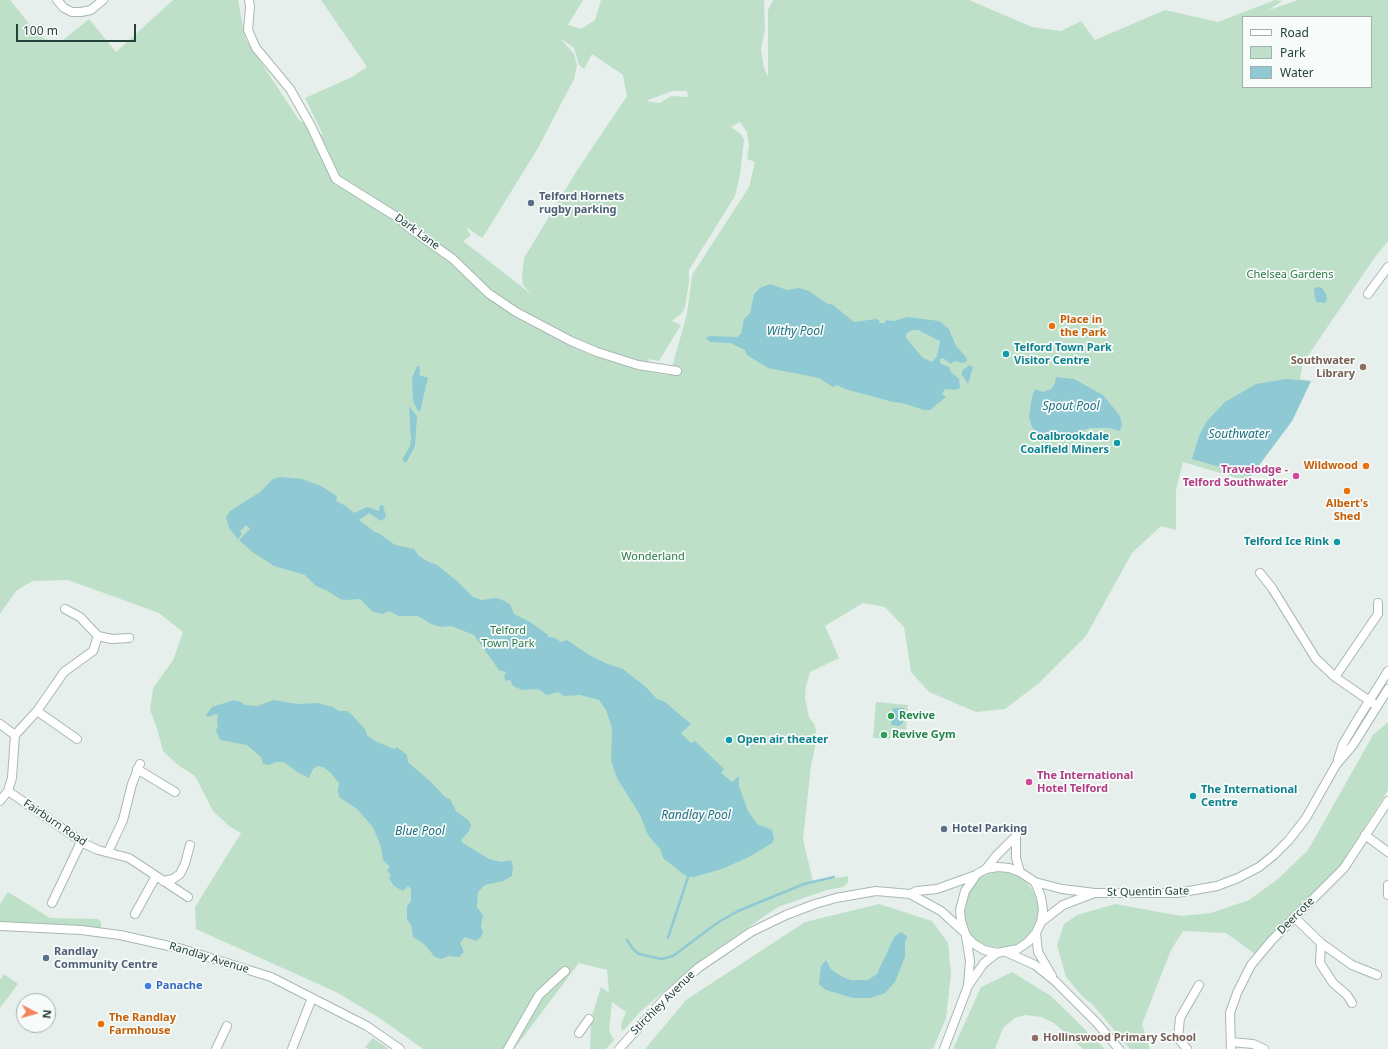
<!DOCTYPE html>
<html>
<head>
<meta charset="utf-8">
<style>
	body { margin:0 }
	#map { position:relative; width:1388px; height:1049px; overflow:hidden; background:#e6efeb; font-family:"Noto Sans",sans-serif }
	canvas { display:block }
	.legend { position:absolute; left:1242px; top:16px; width:130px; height:72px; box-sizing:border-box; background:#f7fbf9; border:1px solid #a3b1ad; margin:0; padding:5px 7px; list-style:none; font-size:12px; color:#24423a }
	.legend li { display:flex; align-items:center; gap:8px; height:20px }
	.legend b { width:20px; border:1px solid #a3b1ad }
	.north { position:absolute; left:16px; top:993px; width:40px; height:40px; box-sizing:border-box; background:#f7fbf9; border:1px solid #a3b1ad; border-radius:50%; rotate:96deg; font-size:11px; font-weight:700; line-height:16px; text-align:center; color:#24423a }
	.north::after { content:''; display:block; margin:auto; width:14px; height:18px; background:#f4845f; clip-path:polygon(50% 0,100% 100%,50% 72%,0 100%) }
	.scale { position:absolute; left:16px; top:24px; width:120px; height:18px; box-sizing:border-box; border:2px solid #24423a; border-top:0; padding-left:5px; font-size:12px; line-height:14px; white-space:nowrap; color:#24423a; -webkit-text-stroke:3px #f7fbf9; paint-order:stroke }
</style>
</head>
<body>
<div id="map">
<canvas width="1388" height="1049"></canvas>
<ul class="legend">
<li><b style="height:5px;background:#fff"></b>Road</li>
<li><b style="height:11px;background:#bfe0c8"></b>Park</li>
<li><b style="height:11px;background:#8ec9d4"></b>Water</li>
</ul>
<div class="north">N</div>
<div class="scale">100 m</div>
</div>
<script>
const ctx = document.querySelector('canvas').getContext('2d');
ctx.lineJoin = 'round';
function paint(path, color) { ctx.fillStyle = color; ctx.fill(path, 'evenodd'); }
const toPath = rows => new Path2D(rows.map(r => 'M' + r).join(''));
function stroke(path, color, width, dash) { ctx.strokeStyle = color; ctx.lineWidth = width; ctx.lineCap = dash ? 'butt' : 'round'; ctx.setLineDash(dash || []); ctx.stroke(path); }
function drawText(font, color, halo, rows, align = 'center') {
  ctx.font = font + ' "Noto Sans",sans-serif'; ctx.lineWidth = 3.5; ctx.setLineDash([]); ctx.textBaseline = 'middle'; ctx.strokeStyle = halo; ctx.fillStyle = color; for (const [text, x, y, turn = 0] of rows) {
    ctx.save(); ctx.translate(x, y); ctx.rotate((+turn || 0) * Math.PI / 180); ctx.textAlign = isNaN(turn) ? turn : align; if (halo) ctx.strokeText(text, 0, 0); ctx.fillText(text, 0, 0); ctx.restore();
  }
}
const green = toPath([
	[0,0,10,0,39,36,48,40,62,41,89,19,116,52,173,0,238,0,245,38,299,120,323,135,305,98,352,77,367,67,321,0,583,0,568,25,581,29,595,20,601,0,764,0,765,29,761,49,764,68,768,77,768,10,773,0,969,0,1032,27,1061,31,1081,21,1095,40,1165,10,1218,22,1275,0,1282,1,1269,10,1298,0,1388,0,1388,241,1375,257,1303,363,1300,379,1311,381,1292,421,1247,481,1183,462,1176,490,1176,530,1161,526,1132,553,1086,636,1038,684,1005,709,976,712,929,692,911,672,904,627,885,607,863,603,825,626,839,658,810,672,806,686,805,698,809,717,815,725,817,738,811,766,803,839,813,882,848,876,848,882,843,887,827,890,778,907,702,959,641,1011,622,1032,621,1024,626,1012,612,1002,609,1031,614,1040,606,1049,590,1049,591,1019,601,987,609,993,607,970,579,963,514,1049,423,1049,381,1019,338,993,196,929,195,907,241,833,229,826,213,811,195,776,178,765,163,751,157,728,150,710,153,688,173,660,183,632,159,613,68,580,33,581,27,584,16,591,0,614],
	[1243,17,1371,17,1371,87,1243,87],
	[560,38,574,48,579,65,584,69,592,54,623,75,627,96,576,172,524,258,522,276,523,285,531,294,463,241,471,236,466,227,482,238,485,234,538,148,574,79,577,65,574,54],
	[672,91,687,91,688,97,671,96,660,103,646,101],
	[740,122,747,132,749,146,747,159,755,162,749,187,692,275,687,314,672,367,666,375,653,372,647,368,649,359,659,361,681,325,672,321,682,313,685,307,689,282,689,270,735,196,740,175,744,140,741,134,731,127],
	[876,702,908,705,906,730,892,728,890,739,873,738],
	[1388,722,1388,790,1340,867,1255,954,1226,933,1183,931,1171,950,1142,1024,1150,1049,1130,1049,1093,1005,1082,996,1066,977,1057,945,1064,924,1077,915,1115,904,1181,916,1211,913,1249,900,1278,879,1308,850,1373,735],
	'962 910a38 38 0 1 1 76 0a38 38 0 1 1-76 0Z',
	[8,892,50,918,98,919,101,922,101,930,0,922,0,904],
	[879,904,932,921,948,943,951,974,946,1018,933,1049,645,1049,686,1000,805,922],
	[894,937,905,941,905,957,853,998,821,966,826,961,831,969,841,976,851,980,867,980,877,974,881,967],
	[1012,972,1051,996,1105,1049,1083,1049,1054,1023,1041,1017,1025,1015,1015,1018,1003,1028,995,1049,953,1049,981,987],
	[4,974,18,984,0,1008,0,980],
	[373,1038,389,1049,368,1049,365,1047]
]);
const water = toPath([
	[770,284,787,290,799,288,809,291,826,303,833,305,854,322,876,319,879,320,879,323,885,323,886,320,894,321,907,317,939,321,949,329,956,346,966,357,967,361,963,363,955,361,951,364,943,358,939,360,941,364,949,367,951,372,959,379,960,388,955,390,945,389,942,394,946,397,930,410,924,410,902,403,893,402,845,389,837,385,833,387,819,378,768,368,747,355,745,350,730,343,710,342,706,338,710,336,737,337,741,334,744,319,750,313,754,294,760,288],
	[912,330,918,330,940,341,937,356,932,362,922,357,906,338,906,334],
	[1317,287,1322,288,1326,294,1327,300,1325,303,1317,302,1315,298,1314,288],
	[969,365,973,367,968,384,962,375,962,371],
	[417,366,419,366,420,370,419,375,428,378,420,411,418,411,413,401,412,378],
	[1056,377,1074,379,1103,395,1120,416,1122,425,1120,431,1109,428,1091,428,1056,438,1038,434,1032,427,1029,417,1032,397,1035,389,1043,392,1051,389,1055,383],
	[1286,379,1311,381,1292,421,1251,476,1192,459,1199,436,1207,421,1225,402,1256,384],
	[409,406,417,416,415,446,406,463,402,460,410,446,411,439],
	[281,477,302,479,321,486,334,494,337,497,336,501,346,506,354,513,367,507,379,511,380,505,383,505,386,517,381,521,369,513,359,520,375,532,380,534,395,545,414,549,418,555,427,561,437,565,457,581,473,597,482,600,495,598,500,599,510,604,514,614,530,622,548,635,548,637,555,638,561,642,567,640,589,655,605,663,623,669,647,688,657,699,665,702,691,724,681,733,691,743,695,741,724,769,721,773,732,782,739,776,739,786,748,811,757,824,772,830,774,838,772,843,749,857,722,869,694,877,688,877,682,873,663,858,660,849,648,835,640,815,617,778,611,760,612,728,606,710,599,700,580,695,564,696,558,692,547,695,538,689,522,690,513,686,510,680,506,681,504,677,506,672,499,670,474,635,451,626,441,627,431,624,418,616,399,616,389,611,383,614,373,612,360,599,345,600,340,599,328,591,316,586,305,575,274,566,251,551,239,540,250,529,246,525,240,531,242,534,238,539,229,528,226,517,230,511,260,492,273,479],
	[234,700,241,702,245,705,258,706,273,700,297,704,317,703,333,707,339,711,347,711,352,715,365,729,367,735,375,741,394,749,397,747,407,755,408,762,432,783,445,797,450,799,456,811,468,820,471,825,469,831,461,840,463,843,489,859,501,862,511,860,513,867,512,876,503,881,485,885,478,892,477,907,483,915,481,926,483,932,481,937,476,941,465,937,460,943,464,952,459,957,448,956,441,959,435,957,424,944,413,937,411,925,407,920,407,906,411,901,411,889,408,886,403,891,394,886,389,878,391,876,387,870,390,867,383,860,381,847,373,827,357,809,339,797,338,791,339,783,330,772,323,767,317,766,313,769,309,778,297,772,284,762,276,762,269,765,263,764,261,757,247,745,220,740,216,730,218,726,217,721,218,715,216,714,207,717,206,715,212,707],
	[893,708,904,708,903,723,899,726,891,725],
	[901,932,908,937,905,941,905,957,895,982,885,993,871,998,853,998,826,990,819,984,821,966,826,960,831,969,841,976,851,980,867,980,877,974,894,937]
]);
const stream = toPath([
	[668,938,688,877],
	[627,940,633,949,639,954,662,959,673,956,717,923,738,911,804,884,834,877]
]);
const minor = toPath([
	[57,0,64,8,72,12,81,12,91,10,103,0],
	[249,0,250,7,248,30,256,48,290,89,311,126,336,179,400,219,411,229,453,259,488,293,516,312,571,341,597,352,638,365,677,371],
	[1368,294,1388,267],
	[1260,573,1272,588,1316,659,1335,677,1377,706],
	[65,609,80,617,98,636,112,639,129,638],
	[1335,677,1378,614,1378,603],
	[37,711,77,739],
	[0,724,15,735],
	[1338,759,1343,744,1356,722,1388,671],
	[137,769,175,792],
	[8,791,85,844,98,850,129,858,188,897],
	[0,801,8,791,12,778,15,735,37,711,64,672,93,651,98,636],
	[1365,835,1388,852],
	[1016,836,1016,858,1020,872],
	[108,852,123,820,132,784,140,764],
	[998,867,1009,868,1020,872,1035,882,1041,897,1043,910,1041,922,1036,933,1028,942,1018,949,997,953,984,950,974,944,966,936,961,921,960,910,965,891,977,874,986,869,998,867],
	[986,869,996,856,1016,836],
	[163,881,173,879,180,874,185,864,190,845],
	[1035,882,1062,889,1095,893,1177,893,1217,886,1238,878,1259,867,1274,855,1289,840,1306,818,1336,765,1353,745,1388,689],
	[1388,885,1388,895],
	[910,894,917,891,937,889,976,875],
	[52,903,81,842],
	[135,914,156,876],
	[1294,917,1321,943,1320,963,1333,983,1347,995,1352,1003],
	[1041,922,1063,905,1092,894],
	[0,926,81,930,120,935,182,949,271,977,367,1026,400,1049],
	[1036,933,1038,952,1052,976],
	[966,936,970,961,968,985],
	[1321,943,1352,965,1377,975],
	[1006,952,1035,965,1055,981,1096,1022,1119,1049],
	[579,1033,589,1019],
	[1231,1042,1253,1044,1264,1049],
	[216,1049,227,1026],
	[292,1049,312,998],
	[508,1049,539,995,565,971],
	[619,1049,666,997,698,968,751,932,786,915,815,904,836,898,876,891,910,894,941,911,964,932],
	[944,1049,968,986,984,963,997,953],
	[1187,1049,1178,1038,1180,1018,1199,985],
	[1231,1049,1230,1013,1237,993,1251,965,1272,940,1344,868,1388,801]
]);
const markers = [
	[531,203,4,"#5c6f8a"],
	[1052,326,4,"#e8710a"],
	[1006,354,4,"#0f9aa8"],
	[1363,367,4,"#8d6e63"],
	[1117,443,4,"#0f9aa8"],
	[1366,466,4,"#e8710a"],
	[1296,476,4,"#d1479c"],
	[1347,491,4,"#e8710a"],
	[1337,542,4,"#0f9aa8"],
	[891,716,4,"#2e9e5b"],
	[884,735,4,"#2e9e5b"],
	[729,740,4,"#0f9aa8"],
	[1029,782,4,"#d1479c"],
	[1193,796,4,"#0f9aa8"],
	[944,829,4,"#5c6f8a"],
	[46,958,4,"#5c6f8a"],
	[148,986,4,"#3f7fe0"],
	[101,1024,4,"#e8710a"],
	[1035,1038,4,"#8d6e63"]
];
const serviceNames = [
	["Telford Hornets",539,197],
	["rugby parking",539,210],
	["Hotel Parking",952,829],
	["Randlay",54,952],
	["Community Centre",54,965]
];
const streetNames = [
	["Dark Lane",417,232,36],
	["Fairburn Road",55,823,34],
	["St Quentin Gate",1148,892,-1],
	["Deercote",1296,916,-45],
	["Randlay Avenue",209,958,17],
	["Stirchley Avenue",663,1003,-45]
];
const parkNames = [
	["Chelsea Gardens",1290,275],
	["Wonderland",653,557],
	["Telford",508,631],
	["Town Park",508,644]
];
const foodNames = [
	["Place in",1060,320],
	["the Park",1060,333],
	["Wildwood",1358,466,"right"],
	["Albert's",1347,504,"center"],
	["Shed",1347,517,"center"],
	["The Randlay",109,1018],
	["Farmhouse",109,1031]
];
const cultureNames = [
	["Telford Town Park",1014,348],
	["Visitor Centre",1014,361],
	["Coalbrookdale",1109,437,"right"],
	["Coalfield Miners",1109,450,"right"],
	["Telford Ice Rink",1329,542,"right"],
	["Open air theater",737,740],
	["The International",1201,790],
	["Centre",1201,803]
];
const educationNames = [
	["Southwater",1355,361],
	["Library",1355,374],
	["Hollinswood Primary School",1043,1038,"left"]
];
const hotelNames = [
	["Travelodge -",1288,470],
	["Telford Southwater",1288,483],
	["The International",1037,776,"left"],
	["Hotel Telford",1037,789,"left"]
];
const leisureNames = [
	["Revive",899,716],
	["Revive Gym",892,735]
];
const shopNames = [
	["Panache",156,986]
];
const waterNames = [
	["Withy Pool",795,332],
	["Spout Pool",1071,407],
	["Southwater",1239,435],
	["Randlay Pool",696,816],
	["Blue Pool",420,832]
];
paint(green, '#bfe0c8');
paint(water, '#8ec9d4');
stroke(stream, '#8ec9d4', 2.5);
stroke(minor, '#a8b8b2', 10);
stroke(minor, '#fff', 8);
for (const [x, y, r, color] of markers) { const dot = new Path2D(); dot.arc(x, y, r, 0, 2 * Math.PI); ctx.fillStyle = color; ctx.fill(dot); stroke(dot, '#f7fbf9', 1.5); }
drawText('bold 11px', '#4e5e75', '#f7fbf9', serviceNames, 'left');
drawText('11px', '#24423a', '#f7fbf9', streetNames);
drawText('11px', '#2d7a4b', '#f7fbf9', parkNames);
drawText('bold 11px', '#c56008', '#f7fbf9', foodNames, 'left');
drawText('bold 11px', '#0d838f', '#f7fbf9', cultureNames, 'left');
drawText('bold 11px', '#785e54', '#f7fbf9', educationNames, 'right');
drawText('bold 11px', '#b23c85', '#f7fbf9', hotelNames, 'right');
drawText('bold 11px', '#27864d', '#f7fbf9', leisureNames, 'left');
drawText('bold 11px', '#366cbe', '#f7fbf9', shopNames, 'left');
drawText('italic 12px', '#1c6f80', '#f7fbf9', waterNames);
</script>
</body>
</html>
